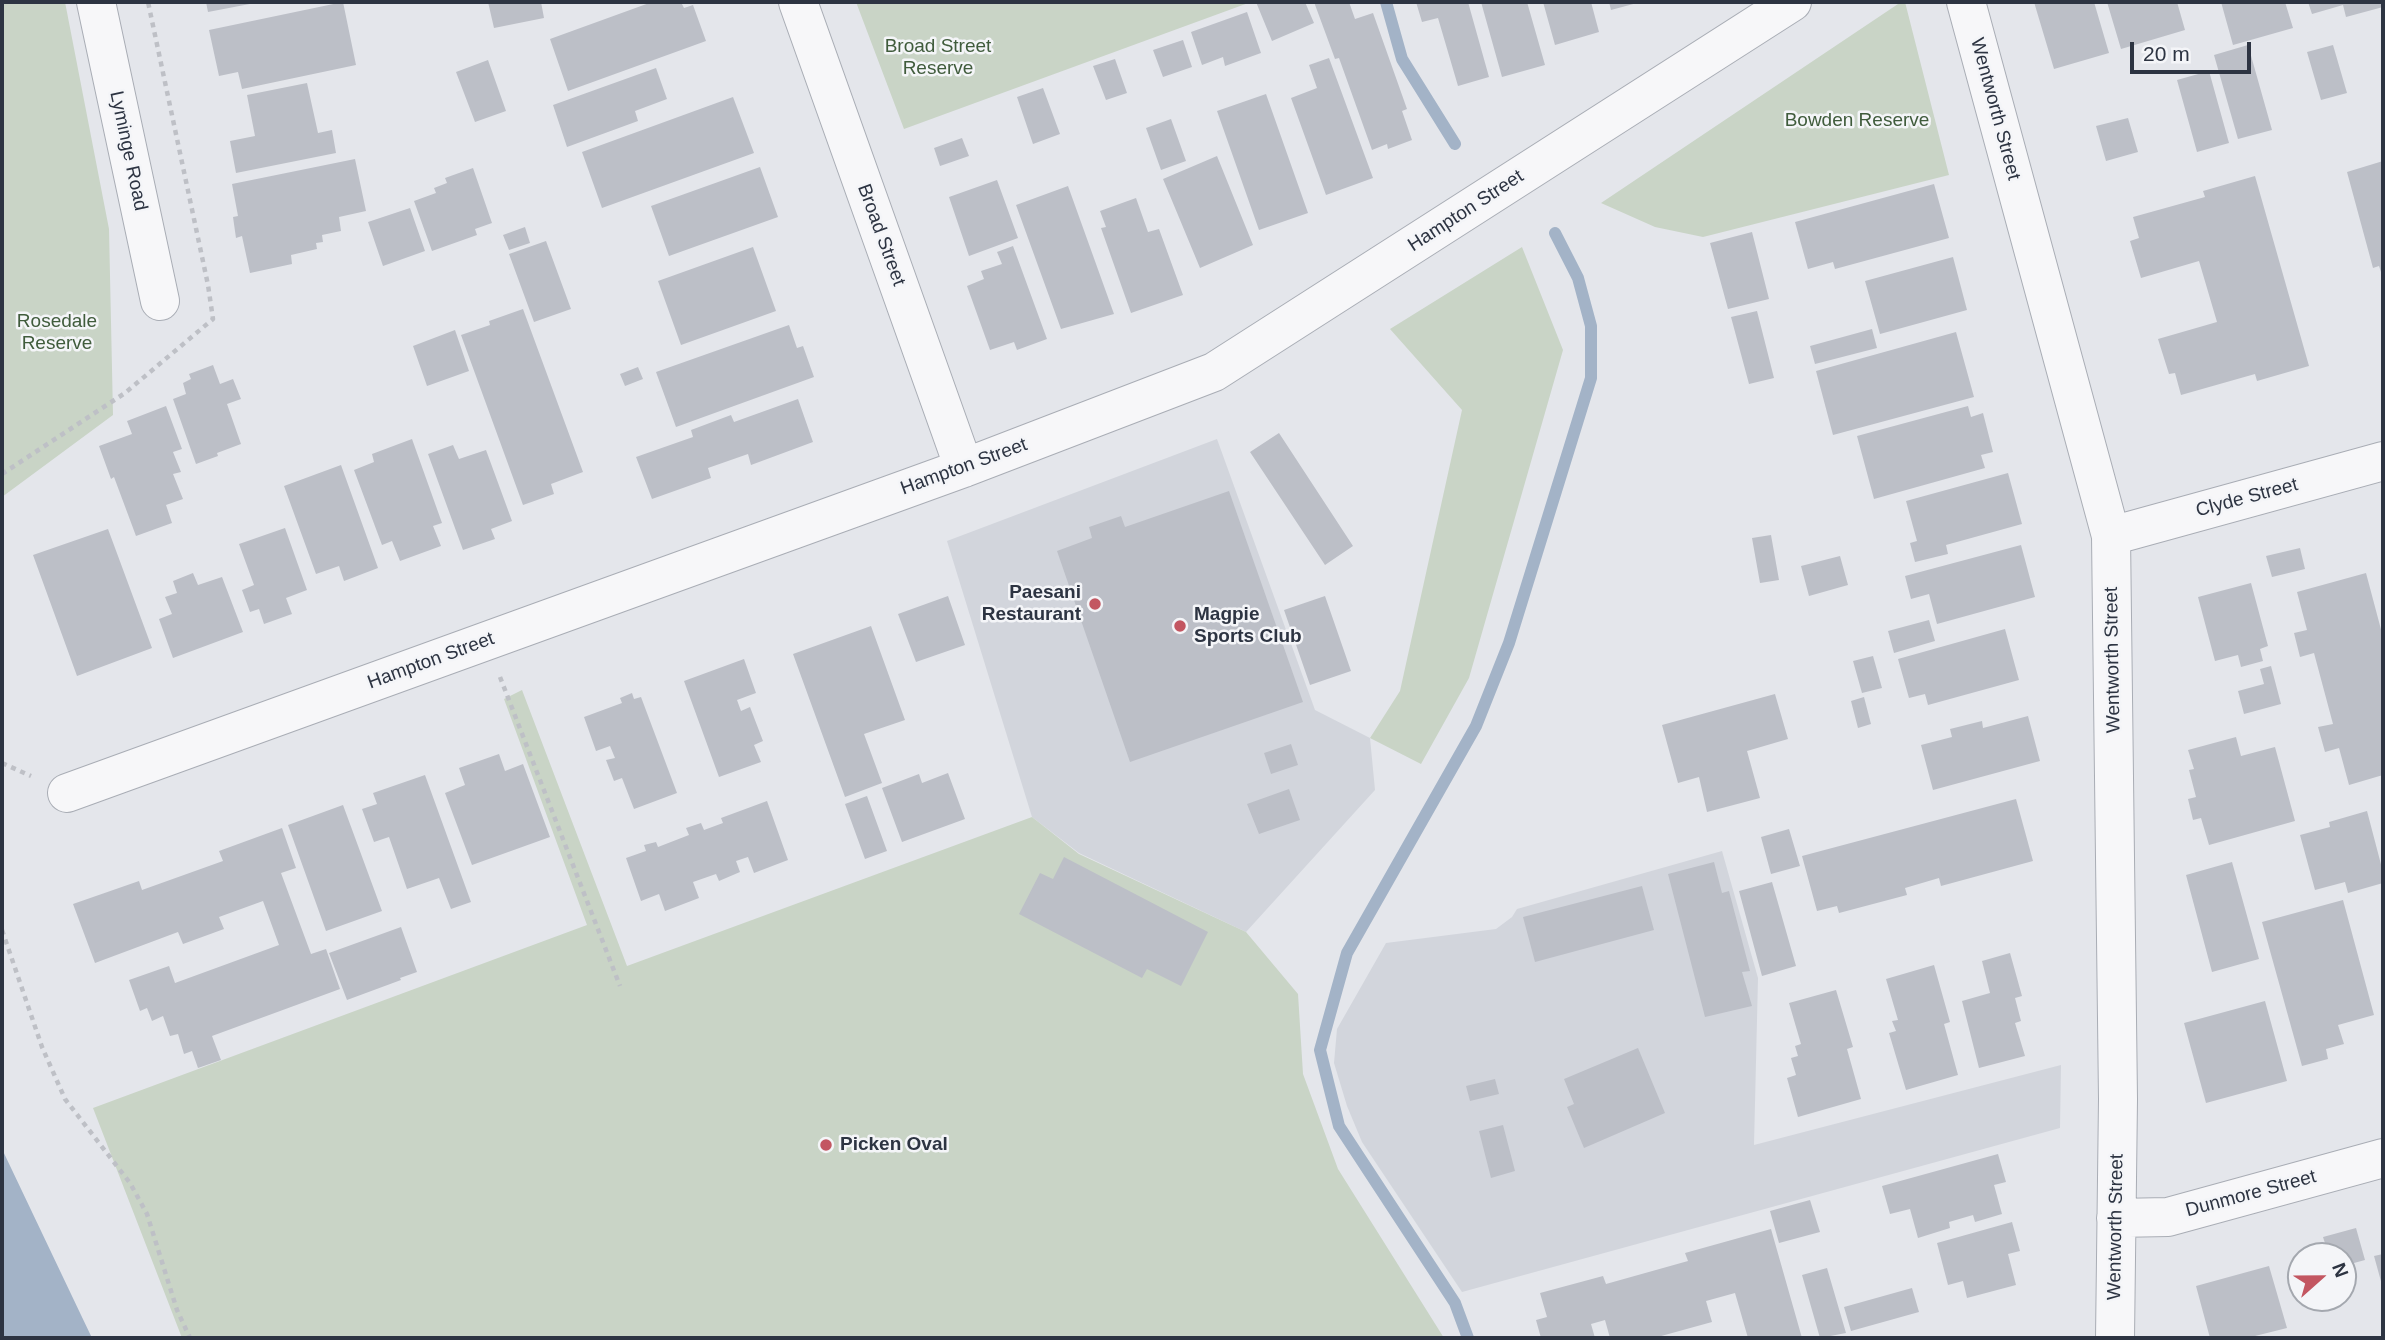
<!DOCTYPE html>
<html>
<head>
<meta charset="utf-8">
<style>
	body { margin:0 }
	#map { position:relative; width:2385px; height:1340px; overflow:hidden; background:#e4e6eb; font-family:Arial,sans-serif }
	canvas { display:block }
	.frame { position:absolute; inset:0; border:4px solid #2d3442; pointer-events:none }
	.north { position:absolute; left:2287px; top:1242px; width:70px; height:70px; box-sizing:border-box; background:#f4f5f8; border:2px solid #a4a8af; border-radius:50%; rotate:69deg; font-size:19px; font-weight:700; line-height:28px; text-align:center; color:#2d3442 }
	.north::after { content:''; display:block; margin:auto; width:24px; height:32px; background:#c35661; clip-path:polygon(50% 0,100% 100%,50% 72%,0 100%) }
	.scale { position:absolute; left:2130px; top:42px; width:121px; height:32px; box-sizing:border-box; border:4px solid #2d3442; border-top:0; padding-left:9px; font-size:21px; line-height:24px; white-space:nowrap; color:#2d3442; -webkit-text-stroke:5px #f4f5f8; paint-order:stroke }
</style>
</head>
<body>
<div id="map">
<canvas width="2385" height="1340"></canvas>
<div class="frame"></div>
<div class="north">N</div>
<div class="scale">20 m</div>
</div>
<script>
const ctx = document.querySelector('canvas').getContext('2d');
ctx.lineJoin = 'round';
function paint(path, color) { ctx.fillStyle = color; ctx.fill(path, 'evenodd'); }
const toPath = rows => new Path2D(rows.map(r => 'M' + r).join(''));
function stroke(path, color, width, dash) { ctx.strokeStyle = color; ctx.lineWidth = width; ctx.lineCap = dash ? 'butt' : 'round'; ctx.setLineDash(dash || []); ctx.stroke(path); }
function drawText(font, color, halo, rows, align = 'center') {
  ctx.font = font + ' Arial,sans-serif'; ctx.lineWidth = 5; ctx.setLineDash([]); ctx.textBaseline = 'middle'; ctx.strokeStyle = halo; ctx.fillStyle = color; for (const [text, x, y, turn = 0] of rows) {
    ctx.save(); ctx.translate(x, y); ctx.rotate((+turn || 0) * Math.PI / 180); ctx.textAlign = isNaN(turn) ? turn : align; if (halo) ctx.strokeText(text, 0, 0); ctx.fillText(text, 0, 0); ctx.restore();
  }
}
const built = toPath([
	[1217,439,1315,710,1370,738,1375,790,1246,932,1079,853,1032,817,947,541],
	[1722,851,1758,978,1754,1145,2061,1065,2060,1128,1462,1292,1362,1142,1347,1106,1334,1063,1337,1029,1386,943,1496,929,1512,917,1517,909]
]);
const green = toPath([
	[2,2,65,2,109,229,113,415,2,497],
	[856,2,1251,2,904,129],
	[1901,2,1905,2,1949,175,1703,237,1655,227,1601,203],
	[1522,247,1563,350,1469,678,1421,764,1370,738,1400,691,1462,410,1390,329],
	[522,690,627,966,1032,817,1079,854,1246,932,1298,994,1303,1074,1338,1169,1444,1338,182,1338,93,1108,587,925,504,699]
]);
const water = toPath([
	[2,1149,81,1315,92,1338,2,1338]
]);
const stream = toPath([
	[1386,2,1402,59,1455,144],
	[1468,1338,1455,1303,1339,1126,1320,1050,1347,953,1476,726,1509,643,1591,378,1591,326,1578,278,1555,233]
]);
const building = toPath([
	[206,2,255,2,255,3,208,12],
	[343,2,356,65,242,89,238,72,219,76,209,30],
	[488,2,541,2,544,18,494,28],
	[652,2,681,2,684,8,693,5,706,41,568,91,550,39],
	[1256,2,1305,2,1314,23,1272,41],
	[1314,2,1349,2,1355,19,1373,13,1407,109,1402,111,1412,140,1388,149,1387,144,1372,150,1339,58,1335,59],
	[1416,2,1468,2,1489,77,1458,86,1438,18,1422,22],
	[1481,2,1527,2,1545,65,1502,77],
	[1543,2,1591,2,1599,32,1555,45],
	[1609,2,1637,2,1637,3,1611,10],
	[2034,2,2094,2,2109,53,2054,69],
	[2107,2,2177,2,2185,30,2121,49],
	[2221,2,2285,2,2293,28,2233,45],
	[2308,2,2383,2,2383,7,2346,17,2343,5,2312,14],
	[1247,12,1261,53,1225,66,1223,57,1202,65,1191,32],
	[1183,40,1192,67,1163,77,1153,50],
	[2248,45,2272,130,2238,139,2214,55],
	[2333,45,2347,93,2321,100,2307,52],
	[1329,58,1373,178,1326,195,1291,98,1317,88,1309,65],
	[1115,59,1127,93,1106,100,1093,66],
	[488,60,506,111,475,122,456,72],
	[656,68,667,99,635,111,638,121,567,147,553,105],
	[2209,71,2229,143,2197,152,2177,80],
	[307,83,318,133,332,130,336,153,236,173,230,141,255,136,247,95],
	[1043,88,1060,134,1033,144,1017,97],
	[1266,94,1308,213,1259,230,1217,111],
	[733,97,754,153,602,208,582,152],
	[2128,118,2138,152,2106,161,2096,126],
	[1171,119,1186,161,1161,170,1146,128],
	[962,138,969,156,940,166,934,148],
	[1217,156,1253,245,1200,268,1163,179],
	[355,159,366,211,339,217,341,231,322,235,323,242,316,243,317,249,291,255,292,264,250,273,242,236,236,238,233,217,238,216,232,184],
	[2383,161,2383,278,2379,266,2373,268,2347,172],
	[760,167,778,217,669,256,651,206],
	[473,168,492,223,475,229,477,235,432,251,414,201,436,193,434,188,447,183,445,178],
	[2255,176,2309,366,2257,381,2255,374,2181,395,2175,373,2169,374,2158,339,2217,322,2199,261,2141,278,2130,241,2139,238,2133,217,2205,197,2203,191],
	[997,180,1018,238,969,256,949,197],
	[1934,184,1949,238,1835,269,1833,262,1808,269,1795,222],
	[1068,186,1114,314,1061,329,1016,205],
	[1136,198,1148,232,1159,229,1183,295,1131,313,1101,228,1106,227,1100,211],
	[410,208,425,251,383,266,368,222],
	[525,227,530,243,509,250,503,235],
	[1752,232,1769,299,1728,309,1710,243],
	[546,241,571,309,534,322,509,254],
	[1013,246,1047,339,1017,350,1014,342,990,350,967,286,984,279,981,271,1002,264,997,252],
	[753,247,776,311,681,345,658,281],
	[1953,257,1967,310,1880,334,1865,281],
	[523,309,583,472,551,484,554,494,523,505,461,335,490,325,489,321],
	[1757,311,1774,378,1749,384,1731,317],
	[789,325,797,348,803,346,814,377,676,427,656,372],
	[1872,329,1877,348,1815,364,1810,346],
	[455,330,469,371,427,386,413,346],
	[1956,332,1974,397,1833,435,1816,371],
	[213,365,220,384,233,379,241,399,227,404,241,444,217,453,218,456,196,464,173,399,186,394,183,383,191,379,189,374],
	[638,367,643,379,625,386,620,374],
	[798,399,813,442,751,465,748,454,708,468,711,478,652,499,636,457,693,437,691,430,731,415,734,422],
	[166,406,182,449,173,452,181,472,173,474,183,499,166,505,172,523,136,536,114,477,111,479,99,446,132,434,127,421],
	[1968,406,1971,417,1983,413,1993,452,1981,455,1985,468,1874,499,1857,436],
	[1279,433,1353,546,1325,565,1250,452],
	[412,439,442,523,433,526,441,546,400,561,392,541,382,545,354,470,374,462,372,454],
	[453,445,459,459,486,450,512,521,491,529,495,539,463,550,428,454],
	[341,465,378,568,344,581,339,566,316,574,284,486],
	[2008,473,2022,524,1946,545,1948,554,1915,562,1910,543,1917,541,1906,501],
	[1229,491,1303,702,1130,762,1057,551,1092,538,1089,527,1121,516,1125,527],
	[285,528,307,590,286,598,292,614,264,624,259,609,250,612,242,590,254,585,239,544],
	[108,529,152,648,77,676,33,555],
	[1771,535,1779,580,1760,583,1752,538],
	[2021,545,2035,597,1937,624,1929,594,1911,599,1905,576],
	[2300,548,2305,569,2272,577,2266,556],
	[1840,556,1848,585,1809,596,1801,566],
	[193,573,198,585,222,577,243,632,173,658,159,619,172,614,165,597,177,593,173,581],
	[2366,573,2383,637,2383,775,2349,785,2339,748,2325,752,2318,727,2333,724,2314,653,2300,657,2294,633,2307,630,2297,592],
	[2251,583,2268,646,2260,649,2263,661,2241,667,2238,655,2215,661,2198,597],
	[948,596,965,645,916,662,898,614],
	[1325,596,1351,671,1310,685,1284,610],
	[1929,620,1935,641,1894,653,1888,631],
	[871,626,905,720,864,734,882,783,845,797,793,654],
	[2005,629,2019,680,1928,705,1925,694,1909,698,1898,659],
	[1873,656,1882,688,1862,693,1853,661],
	[744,659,756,693,737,700,741,711,750,707,763,741,754,745,761,762,719,777,684,681],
	[2271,666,2281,704,2244,714,2238,691,2264,684,2260,669],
	[632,693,634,699,641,697,677,793,634,809,622,778,614,781,606,760,615,758,610,746,596,751,584,717,622,703,620,698],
	[1775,694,1788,739,1747,751,1760,798,1707,812,1699,777,1678,783,1662,725],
	[1864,697,1871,724,1858,728,1851,701],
	[2028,716,2040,761,1933,790,1921,745,1952,737,1950,729,1982,721,1983,728],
	[2236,737,2241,756,2275,747,2295,821,2209,845,2201,818,2193,820,2188,799,2196,797,2189,770,2194,769,2188,750],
	[1291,744,1298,765,1271,774,1264,753],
	[499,754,505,771,523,764,550,837,472,865,445,793,465,785,459,768],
	[948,773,965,819,902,842,882,788,919,774,922,783],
	[425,775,471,902,451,909,439,878,407,889,389,837,374,842,362,809,377,804,373,793],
	[1289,789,1300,820,1259,834,1247,804],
	[867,796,887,851,865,859,845,804],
	[2016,799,2033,861,1941,886,1939,878,1905,888,1907,895,1839,913,1837,906,1817,911,1802,856],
	[767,801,788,860,754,873,748,857,736,861,740,872,719,881,716,874,693,882,699,898,665,911,659,894,641,901,626,858,646,851,644,845,656,842,658,847,689,835,686,828,701,823,704,830,723,823,721,818],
	[343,805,382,911,326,931,288,825],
	[2367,811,2383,872,2383,883,2348,893,2345,882,2315,890,2300,835,2330,827,2329,822],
	[282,828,296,868,281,873,311,954,326,949,340,989,212,1036,221,1060,198,1068,192,1051,184,1054,178,1034,170,1036,163,1016,152,1021,147,1008,140,1011,129,980,169,966,175,983,279,945,263,901,219,917,224,929,183,944,178,932,95,963,73,904,139,881,142,890,223,861,219,851],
	[1789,829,1800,866,1771,874,1761,837],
	[1064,857,1208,932,1181,986,1147,969,1142,978,1019,914,1040,873,1053,879],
	[1714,862,1722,893,1729,891,1750,971,1742,972,1752,1006,1705,1017,1668,874],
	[2232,862,2259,959,2212,972,2186,875],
	[1772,882,1796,966,1762,976,1739,891],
	[1642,886,1654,930,1535,962,1523,917],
	[2343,900,2374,1015,2338,1025,2344,1044,2326,1049,2328,1059,2302,1066,2262,922],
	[401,927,417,972,400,978,401,980,347,1000,329,953],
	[2010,953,2022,996,2015,998,2021,1021,2015,1023,2025,1056,1979,1068,1962,1001,1990,993,1982,961],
	[1934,965,1950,1022,1944,1024,1958,1075,1906,1090,1889,1033,1896,1031,1892,1021,1898,1020,1886,979],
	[1836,990,1853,1047,1847,1049,1861,1099,1798,1117,1787,1078,1796,1075,1791,1058,1798,1056,1795,1046,1801,1044,1789,1003],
	[2265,1001,2287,1081,2206,1103,2184,1023],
	[1638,1048,1665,1113,1584,1148,1567,1107,1574,1104,1564,1079],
	[1495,1079,1499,1094,1470,1101,1466,1086],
	[1503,1125,1515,1171,1491,1178,1479,1131],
	[1998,1154,2006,1182,1994,1185,2002,1214,1975,1222,1973,1215,1949,1222,1950,1228,1918,1238,1910,1209,1890,1214,1882,1186],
	[1810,1200,1820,1232,1779,1243,1770,1211],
	[2012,1222,2020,1251,2008,1254,2016,1285,1967,1298,1963,1281,1948,1285,1937,1243],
	[2356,1228,2365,1260,2343,1266,2343,1256,2329,1256,2323,1237],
	[1771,1229,1802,1338,1748,1338,1735,1293,1706,1301,1712,1322,1654,1338,1610,1338,1605,1320,1591,1324,1595,1338,1541,1338,1536,1320,1547,1317,1540,1293,1603,1276,1606,1284,1688,1261,1685,1253],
	[2383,1254,2383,1285,2382,1285,2374,1256],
	[2269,1266,2287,1328,2247,1338,2210,1338,2196,1286],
	[1827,1268,1846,1333,1820,1338,1802,1275],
	[1912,1288,1919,1312,1851,1331,1844,1307]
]);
const path = toPath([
	[2,474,125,393,213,319,208,285,148,2],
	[500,677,620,986],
	[2,763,31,776],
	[2,930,42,1047,65,1099,130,1183,147,1214,177,1310,190,1338]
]);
const minor = toPath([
	[96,2,160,301],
	[798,2,964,468],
	[1966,2,2111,536,2118,1099,2115,1338],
	[2111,536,2383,461],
	[67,793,964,468,1214,372,1792,2],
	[2116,1218,2168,1217,2383,1158]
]);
const markers = [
	[1095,604,7,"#c35661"],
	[1180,626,7,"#c35661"],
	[826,1145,7,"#c35661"]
];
const parkNames = [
	["Broad Street",938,47],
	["Reserve",938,69],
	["Bowden Reserve",1857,121],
	["Rosedale",57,322],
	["Reserve",57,344]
];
const streetNames = [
	["Wentworth Street",1995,109,75],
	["Lyminge Road",128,151,78],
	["Hampton Street",1466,211,-33],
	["Broad Street",881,235,70],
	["Hampton Street",964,467,-20],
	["Clyde Street",2247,498,-15],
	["Wentworth Street",2113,660,-91],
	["Hampton Street",431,661,-20],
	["Dunmore Street",2251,1194,-15],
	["Wentworth Street",2116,1227,-89]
];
const poiNames = [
	["Paesani",1081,593,"right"],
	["Restaurant",1081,615,"right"],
	["Magpie",1194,615],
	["Sports Club",1194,637],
	["Picken Oval",840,1145]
];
paint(built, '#d2d5dc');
paint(green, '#c9d4c6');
paint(water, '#a3b3c7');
stroke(stream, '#a3b3c7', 12);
paint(building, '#bcbfc7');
stroke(minor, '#a9adb5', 40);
stroke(path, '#bec0c6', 4.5, [5, 5]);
stroke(minor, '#f7f7f9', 38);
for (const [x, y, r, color] of markers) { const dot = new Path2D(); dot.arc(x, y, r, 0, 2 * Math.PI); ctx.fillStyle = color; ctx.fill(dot); stroke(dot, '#f4f5f8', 2.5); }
drawText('19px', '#405c3c', '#f4f5f8', parkNames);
drawText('19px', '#2d3442', '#f4f5f8', streetNames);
drawText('bold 19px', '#2d3442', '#f4f5f8', poiNames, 'left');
</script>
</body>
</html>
